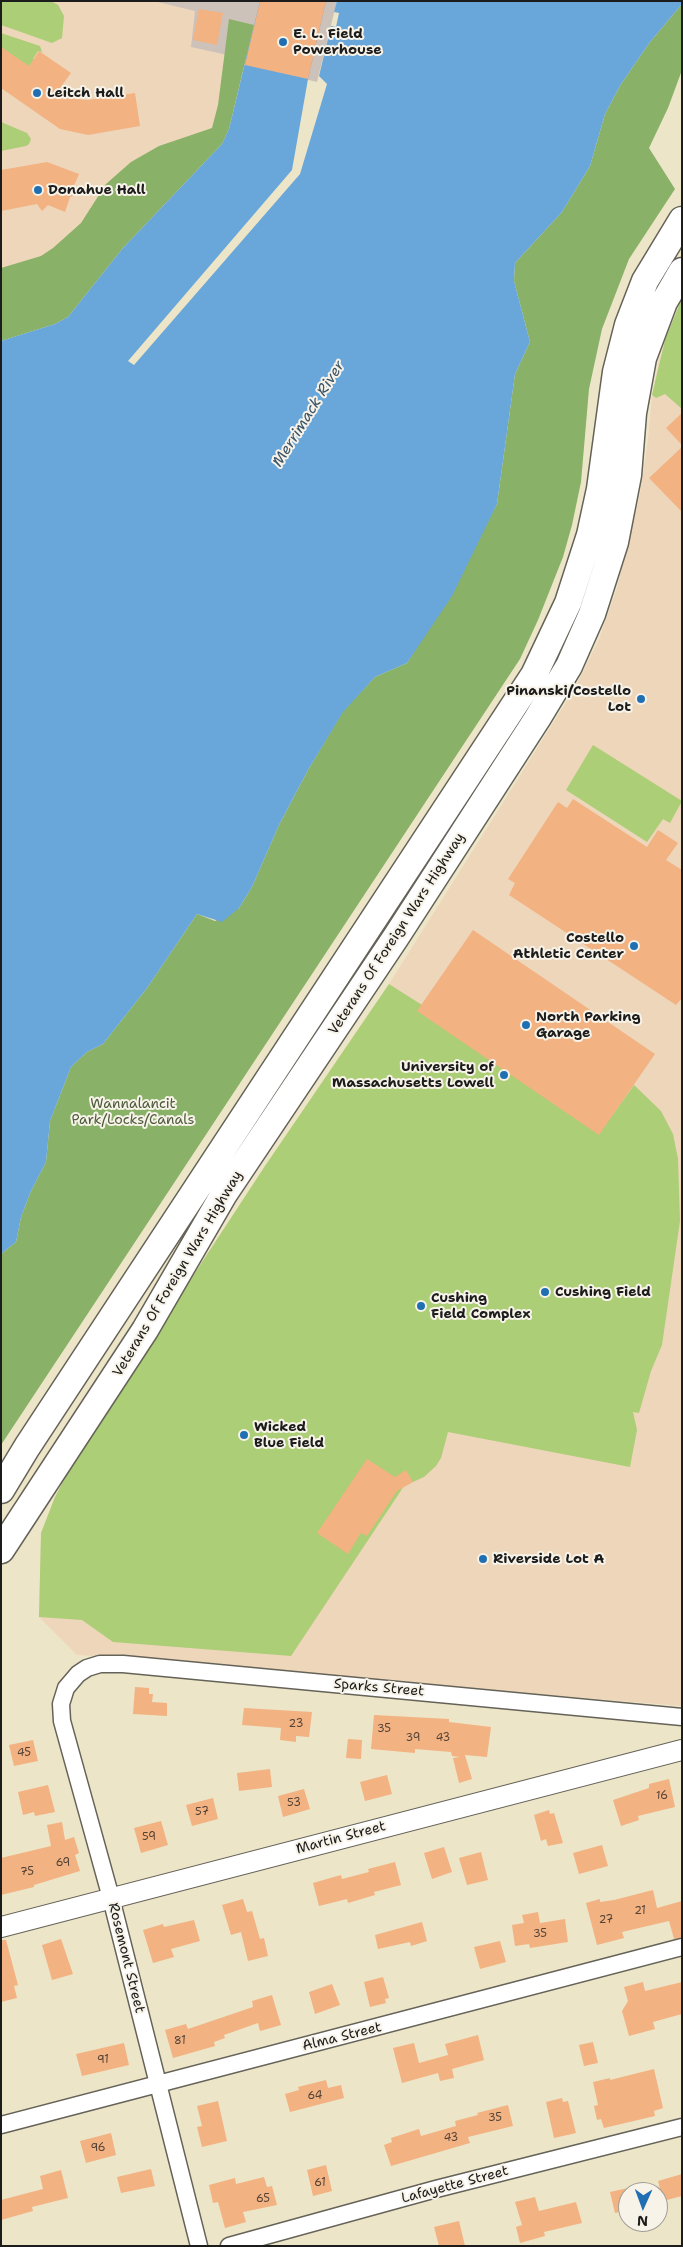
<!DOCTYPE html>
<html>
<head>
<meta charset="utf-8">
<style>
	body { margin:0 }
	#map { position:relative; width:683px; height:2247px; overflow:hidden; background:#ede5c8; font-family:"Shantell Sans",sans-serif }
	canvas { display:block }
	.frame { position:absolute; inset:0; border:2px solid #1c1c1c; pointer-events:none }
	.north { position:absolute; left:618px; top:2182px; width:50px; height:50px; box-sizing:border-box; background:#f7f3e8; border:1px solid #9f9d96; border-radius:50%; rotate:182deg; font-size:14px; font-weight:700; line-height:20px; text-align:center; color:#1c1c1c }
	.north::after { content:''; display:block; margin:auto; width:18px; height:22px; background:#1f6fb2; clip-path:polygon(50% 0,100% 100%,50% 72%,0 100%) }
</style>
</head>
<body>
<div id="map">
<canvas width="683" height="2247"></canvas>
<div class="frame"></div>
<div class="north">N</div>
</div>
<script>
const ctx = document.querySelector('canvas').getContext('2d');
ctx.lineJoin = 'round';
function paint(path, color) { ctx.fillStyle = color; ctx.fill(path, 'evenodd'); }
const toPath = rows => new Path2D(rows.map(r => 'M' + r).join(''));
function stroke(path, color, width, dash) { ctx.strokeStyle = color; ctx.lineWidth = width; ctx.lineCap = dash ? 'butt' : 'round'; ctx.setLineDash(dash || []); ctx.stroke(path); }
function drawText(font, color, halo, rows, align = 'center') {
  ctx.font = font + ' "Shantell Sans",sans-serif'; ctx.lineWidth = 4; ctx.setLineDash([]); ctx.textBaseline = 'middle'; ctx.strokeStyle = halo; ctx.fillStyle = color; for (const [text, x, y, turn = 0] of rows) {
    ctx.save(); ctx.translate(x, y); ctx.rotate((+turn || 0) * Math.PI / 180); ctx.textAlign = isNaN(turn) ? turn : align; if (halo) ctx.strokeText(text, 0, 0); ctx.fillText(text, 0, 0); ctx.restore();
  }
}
const built = toPath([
	[1,1,153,1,196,11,246,59,236,98,123,248,68,317,1,341],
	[682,298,682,1706,456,1687,350,1682,127,1658,77,1655,39,1617,41,1533,55,1497,82,1445,265,1166,389,984,575,688,599,639,617,588,639,499,648,440,652,395,659,360]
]);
const industrial = toPath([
	[153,1,337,1,317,82,245,65,246,59,191,47,195,11]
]);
const green = toPath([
	[1,1,51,1,58,5,64,16,62,38,52,43,1,25],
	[1,33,40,46,42,52,38,51,33,59,36,61,30,67,1,49],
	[1,122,27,133,31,139,29,144,26,146,1,151],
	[682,298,682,409,665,394,656,398,652,395,665,340],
	[593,745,682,801,670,823,663,819,647,842,566,790],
	[389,984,422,1005,599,1134,634,1085,661,1111,673,1134,678,1159,680,1221,662,1345,651,1371,639,1413,633,1412,637,1430,630,1467,448,1432,441,1458,436,1466,424,1477,404,1486,291,1656,113,1642,82,1620,39,1617,41,1533,55,1497,82,1445,265,1166]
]);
const forest = toPath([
	[682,4,682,70,668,108,649,148,675,189,629,259,602,329,589,389,581,482,572,525,563,557,538,620,520,659,1,1445,1,1254,16,1242,21,1217,31,1191,46,1162,50,1121,71,1067,87,1052,103,1044,147,988,197,914,215,921,239,908,252,887,279,825,308,770,343,711,375,677,407,663,425,634,497,504,515,374,530,342,514,281,515,263,562,212,590,166,605,114,621,84,650,42],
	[229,19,254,25,229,129,222,144,123,248,68,317,55,324,1,341,1,268,41,256,53,248,81,223,106,184,131,162,159,146,212,128,218,105]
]);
const water = toPath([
	[260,1,326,1,308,79,292,170,128,361,134,365,300,174,327,84,319,76,331,26,336,27,339,13,334,12,337,1,682,1,682,4,650,42,621,84,605,114,590,166,562,212,515,263,514,281,530,342,515,374,497,504,452,596,407,663,375,677,343,712,308,770,279,825,252,887,239,908,222,922,197,914,147,988,103,1044,87,1052,71,1067,50,1121,46,1162,31,1191,21,1217,16,1242,1,1254,1,341,55,324,68,317,123,248,222,144,229,129]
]);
const building = toPath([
	[260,1,326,1,308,79,245,65],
	[199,9,223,13,217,45,193,40],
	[1,47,29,66,39,51,71,73,60,88,77,99,88,100,135,93,140,126,88,135,60,129,1,88],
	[47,162,79,174,73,188,77,195,70,197,65,212,48,205,42,211,37,204,1,211,1,170],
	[682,413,682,445,666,428],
	[682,447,682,512,649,478],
	[573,799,647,847,658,830,678,843,666,860,682,870,682,998,676,1005,509,895,515,883,508,879,558,802,567,808],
	[473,930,655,1054,599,1135,417,1011],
	[367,1459,395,1477,406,1470,413,1482,397,1491,367,1536,361,1533,348,1554,317,1533],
	[135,1687,149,1688,149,1694,153,1694,152,1702,167,1703,167,1716,133,1714],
	[244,1708,312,1712,309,1737,296,1736,296,1742,280,1740,281,1728,242,1725],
	[374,1715,449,1719,449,1722,491,1727,487,1757,465,1755,472,1779,459,1783,453,1758,460,1757,452,1756,451,1752,415,1749,415,1753,371,1749],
	[348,1739,362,1740,361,1759,346,1758],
	[33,1740,38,1761,14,1766,9,1745],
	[270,1769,272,1787,239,1791,237,1773],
	[387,1775,392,1794,365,1801,360,1782],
	[669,1779,675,1807,638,1816,639,1820,621,1826,613,1800,649,1788,649,1784],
	[48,1785,55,1812,35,1816,34,1812,23,1815,18,1792],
	[304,1789,310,1809,283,1817,278,1796],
	[213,1798,218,1819,192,1826,186,1805],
	[549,1810,550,1814,554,1813,563,1843,548,1846,546,1839,541,1841,534,1815],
	[161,1821,168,1845,141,1853,134,1828],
	[62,1822,65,1840,74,1837,79,1853,75,1855,80,1871,34,1885,34,1887,1,1895,1,1858,51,1846,47,1825],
	[602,1845,608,1866,579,1874,573,1853],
	[444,1847,452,1872,432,1879,424,1853],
	[481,1852,488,1880,467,1885,459,1858],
	[395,1862,401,1885,374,1892,375,1895,348,1903,347,1899,319,1906,313,1883,341,1875,342,1879,369,1872,368,1869],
	[653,1890,657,1908,682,1901,682,1937,674,1939,669,1921,622,1932,624,1938,597,1945,586,1903,600,1899,600,1902,614,1900],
	[243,1899,247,1912,252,1911,260,1939,264,1938,268,1956,248,1961,241,1932,231,1935,222,1905],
	[538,1912,540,1923,565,1919,568,1942,530,1948,529,1944,515,1946,512,1925,524,1923,522,1915],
	[194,1920,200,1941,171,1949,174,1957,153,1963,143,1930,163,1924,164,1927],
	[422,1922,427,1941,411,1946,410,1942,378,1949,375,1935],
	[61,1939,73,1974,52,1980,42,1945],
	[1,1940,6,1940,18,1985,14,1986,17,1998,1,2002],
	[500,1941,506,1962,480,1969,474,1947],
	[383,1977,389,1998,385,1999,386,2003,370,2007,364,1982],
	[643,1982,645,1991,682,1982,682,2014,653,2022,655,2029,629,2036,622,2011,628,2001,624,1987],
	[332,1984,340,2005,315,2014,309,1992],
	[272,1995,281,2025,260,2031,258,2023,224,2035,225,2038,214,2042,215,2046,173,2058,165,2030,186,2024,188,2029,253,2007,252,2001],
	[478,2035,484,2060,452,2069,454,2078,440,2081,438,2073,402,2083,393,2048,414,2043,419,2063,448,2055,445,2044],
	[593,2042,598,2063,584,2066,579,2045],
	[124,2043,129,2065,82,2076,76,2054],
	[654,2069,663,2108,654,2111,655,2116,604,2128,601,2119,597,2120,594,2106,598,2105,593,2082,610,2078,610,2080],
	[326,2080,328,2088,341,2085,344,2098,290,2112,285,2094,299,2090,298,2087],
	[562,2098,563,2102,568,2101,576,2133,554,2138,546,2102],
	[218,2101,227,2141,202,2147,197,2127,202,2126,197,2106],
	[508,2105,513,2126,468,2137,470,2143,391,2166,384,2145,392,2142,391,2138,419,2129,421,2136,456,2126,455,2121,478,2115,477,2113],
	[111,2133,116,2155,86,2163,80,2141],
	[326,2165,332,2191,313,2196,307,2170],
	[151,2169,155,2186,121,2193,117,2177],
	[61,2170,68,2198,32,2207,33,2211,1,2220,1,2200,43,2189,40,2176],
	[682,2174,682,2196,663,2201,658,2181],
	[264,2177,267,2187,272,2186,277,2205,243,2212,246,2222,225,2228,218,2202,213,2203,209,2185,235,2178,236,2184],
	[628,2188,628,2210,615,2213,610,2192],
	[535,2197,539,2211,576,2202,582,2223,544,2232,545,2236,520,2243,516,2227,522,2225,515,2202],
	[459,2221,465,2246,439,2246,434,2227]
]);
const minor = toPath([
	[1,2125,682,1947],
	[199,2246,111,1898,62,1721,61,1704,66,1688,78,1674,87,1668,100,1664,123,1664,682,1717],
	[229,2246,436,2189,682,2127]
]);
const tertiary = toPath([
	[1,1927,682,1750]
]);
const primary = toPath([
	[1,1490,27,1447,534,675,568,603,590,535,600,489,616,372,628,325,645,281,682,220],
	[1,1550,145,1330,224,1194,396,937,537,719,569,666,592,614,615,542,628,475,633,413,643,358,664,302,682,271]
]);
const markers = [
	[283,42,5,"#1f6fb2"],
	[37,93,5,"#1f6fb2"],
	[38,190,5,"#1f6fb2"],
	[641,699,5,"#1f6fb2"],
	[634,946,5,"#1f6fb2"],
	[526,1025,5,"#1f6fb2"],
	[504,1075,5,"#1f6fb2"],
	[545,1292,5,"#1f6fb2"],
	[421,1306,5,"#1f6fb2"],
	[244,1435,5,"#1f6fb2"],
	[483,1559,5,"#1f6fb2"]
];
const numberNames = [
	["23",296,1724],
	["35",384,1729],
	["39",413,1738],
	["43",443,1738],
	["45",24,1753],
	["16",662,1796],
	["53",294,1803],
	["57",202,1812],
	["59",149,1837],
	["69",63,1863],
	["75",27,1872],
	["21",640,1911],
	["27",606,1920],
	["35",540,1934],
	["81",180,2041],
	["91",103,2060],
	["64",315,2096],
	["35",495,2118],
	["43",451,2138],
	["96",98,2148],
	["61",320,2183],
	["65",263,2199]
];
const poiNames = [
	["E. L. Field",293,34],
	["Powerhouse",293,50],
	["Leitch Hall",47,93],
	["Donahue Hall",48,190],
	["Pinanski/Costello",631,691,"right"],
	["Lot",631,707,"right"],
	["Costello",624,938,"right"],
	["Athletic Center",624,954,"right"],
	["North Parking",536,1017],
	["Garage",536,1033],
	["University of",494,1067,"right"],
	["Massachusetts Lowell",494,1083,"right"],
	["Cushing Field",555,1292],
	["Cushing",431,1298],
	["Field Complex",431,1314],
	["Wicked",254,1427],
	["Blue Field",254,1443],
	["Riverside Lot A",493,1559]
];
const streetNames = [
	["Veterans Of Foreign Wars Highway",397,934,-57],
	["Veterans Of Foreign Wars Highway",178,1274,-59],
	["Sparks Street",379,1688,5],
	["Martin Street",341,1838,-15],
	["Rosemont Street",126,1958,76],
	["Alma Street",342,2037,-14],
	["Lafayette Street",455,2185,-15]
];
const parkNames = [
	["Wannalancit",133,1104],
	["Park/Locks/Canals",133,1120]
];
const waterNames = [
	["Merrimack River",309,414,-58]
];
paint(built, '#eed6bb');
paint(industrial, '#ccc2b9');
paint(green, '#acce76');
paint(forest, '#89b167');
paint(water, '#69a7db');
paint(building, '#f2b282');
stroke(minor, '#656258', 19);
stroke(tertiary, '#656258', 22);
stroke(primary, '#656258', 29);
stroke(minor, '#fff', 16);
stroke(tertiary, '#fff', 20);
stroke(primary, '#fff', 26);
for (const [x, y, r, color] of markers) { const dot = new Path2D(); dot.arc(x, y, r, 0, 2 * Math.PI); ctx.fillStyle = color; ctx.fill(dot); stroke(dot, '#f7f3e8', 2); }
drawText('11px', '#524236', null, numberNames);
drawText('bold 14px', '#1c1c1c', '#f7f3e8', poiNames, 'left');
drawText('14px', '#1c1c1c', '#f7f3e8', streetNames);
drawText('14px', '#4e5a3c', '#f7f3e8', parkNames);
drawText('italic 15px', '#3b5468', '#f7f3e8', waterNames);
</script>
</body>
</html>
